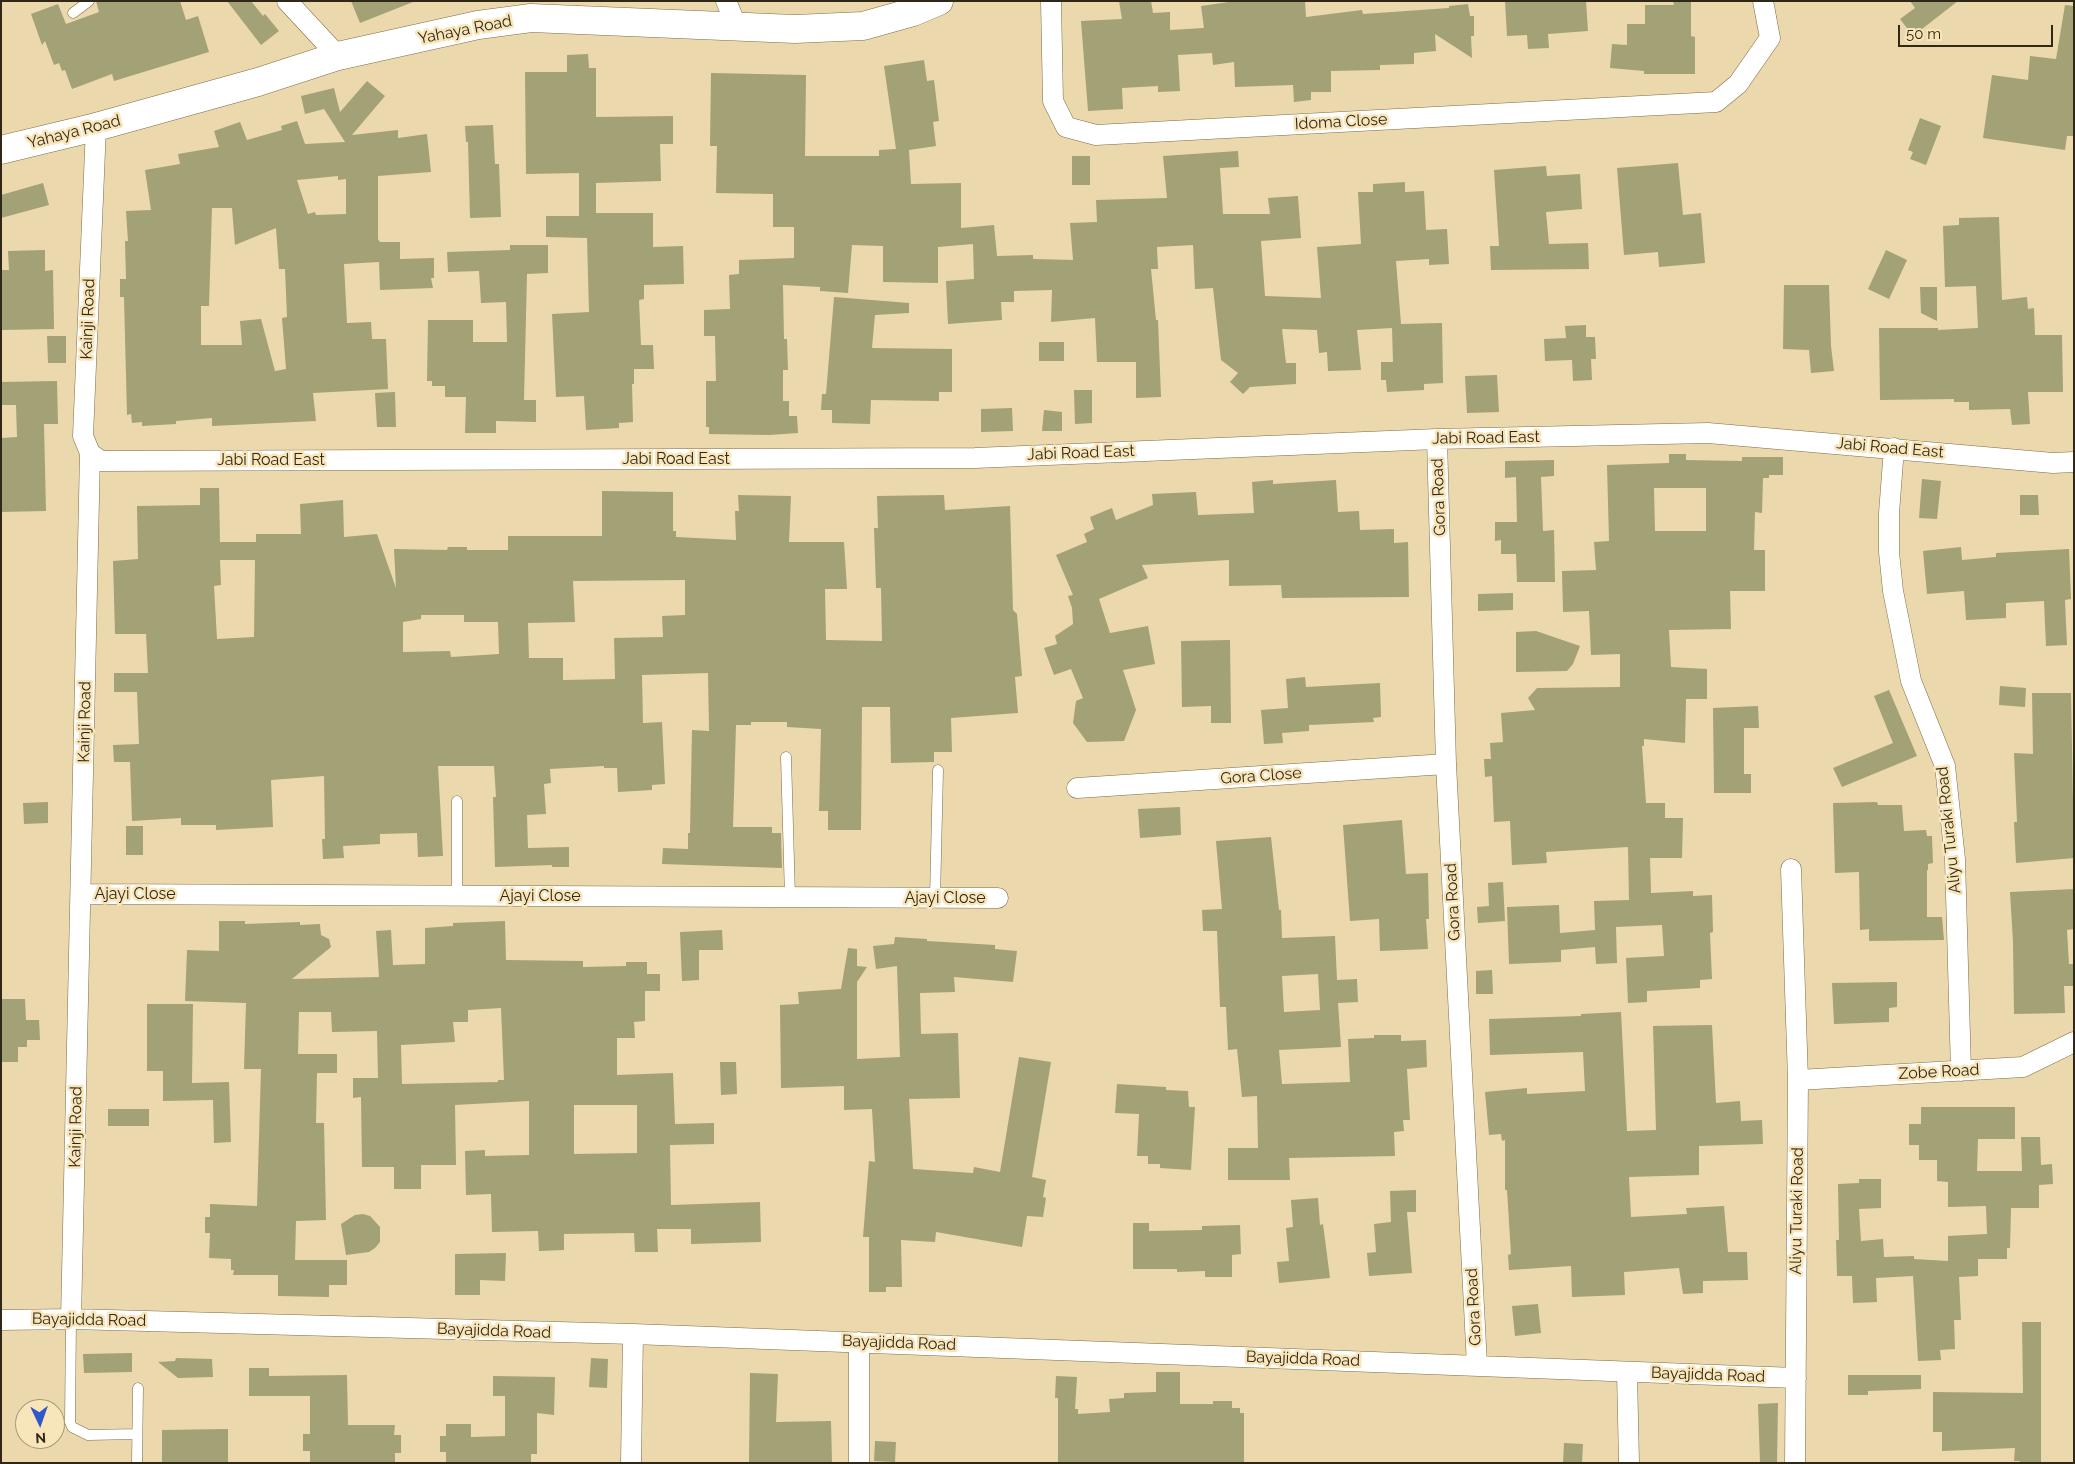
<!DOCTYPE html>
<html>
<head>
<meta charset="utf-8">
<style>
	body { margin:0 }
	#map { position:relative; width:2075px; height:1464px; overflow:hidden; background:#ecd8ad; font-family:Raleway,sans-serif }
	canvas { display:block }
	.frame { position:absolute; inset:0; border:2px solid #302817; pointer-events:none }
	.north { position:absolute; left:15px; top:1399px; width:50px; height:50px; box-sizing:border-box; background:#f9e5ba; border:1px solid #a99979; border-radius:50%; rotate:177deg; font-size:14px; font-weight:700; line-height:20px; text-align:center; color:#302817 }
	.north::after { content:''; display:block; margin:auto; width:18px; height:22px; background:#3158c8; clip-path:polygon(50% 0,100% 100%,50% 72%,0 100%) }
	.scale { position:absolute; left:1898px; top:25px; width:155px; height:22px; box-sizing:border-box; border:2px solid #302817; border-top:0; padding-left:6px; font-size:15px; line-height:18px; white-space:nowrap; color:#302817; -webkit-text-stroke:4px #f9e5ba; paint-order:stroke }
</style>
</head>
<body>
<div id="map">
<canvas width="2075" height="1464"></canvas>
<div class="frame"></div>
<div class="north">N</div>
<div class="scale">50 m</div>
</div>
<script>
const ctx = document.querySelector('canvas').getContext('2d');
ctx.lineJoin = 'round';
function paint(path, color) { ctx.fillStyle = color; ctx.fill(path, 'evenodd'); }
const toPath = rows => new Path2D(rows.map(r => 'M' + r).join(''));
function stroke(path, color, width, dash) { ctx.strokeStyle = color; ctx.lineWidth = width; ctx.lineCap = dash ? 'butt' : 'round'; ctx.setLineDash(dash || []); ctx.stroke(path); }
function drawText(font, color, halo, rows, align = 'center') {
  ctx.font = font + ' Raleway,sans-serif'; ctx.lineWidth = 5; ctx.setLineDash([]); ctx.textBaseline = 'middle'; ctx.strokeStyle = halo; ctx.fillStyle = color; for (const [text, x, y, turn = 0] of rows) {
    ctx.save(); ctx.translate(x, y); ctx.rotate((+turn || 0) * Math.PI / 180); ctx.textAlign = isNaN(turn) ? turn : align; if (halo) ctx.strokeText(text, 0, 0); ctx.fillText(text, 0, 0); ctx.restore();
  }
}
const building = toPath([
	[96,1,180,1,186,20,198,16,209,52,114,81,112,74,72,89,65,70,62,71,59,63,54,65,45,41,42,45,31,14,58,4,66,24,99,12],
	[227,1,251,1,263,16,265,14,279,31,261,45],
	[351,1,413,1,413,2,360,23],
	[1119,1,1151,1,1153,13,1170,12,1170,30,1204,28,1201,6,1236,1,1305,1,1306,17,1362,10,1363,14,1449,8,1449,6,1468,4,1470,16,1474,16,1474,36,1471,36,1472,58,1435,34,1436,51,1414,53,1414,64,1380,65,1380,70,1331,71,1331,92,1311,92,1311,100,1294,102,1293,85,1235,87,1234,62,1213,65,1212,53,1178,55,1180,91,1158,92,1158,86,1122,88,1123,109,1088,111,1081,21,1122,19],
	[1505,1,1586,1,1588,31,1548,34,1549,48,1528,49,1527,35,1507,36],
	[1673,1,1691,1,1691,36,1695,37,1695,74,1644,74,1644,71,1610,68,1612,44,1627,45,1627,24,1645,24,1645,5,1674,5],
	[1910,1,1958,1,1913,36,1900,19,1915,8],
	[2065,5,2074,6,2074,136,2067,136,2065,150,1983,138,1992,75,2028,80,2030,56,2056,59],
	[588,54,589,68,596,68,596,117,673,116,673,144,660,144,661,181,596,183,596,213,653,213,653,247,683,246,684,284,644,285,644,299,639,300,641,345,653,345,654,369,634,369,634,384,632,384,633,422,619,423,619,428,586,430,584,396,556,397,552,314,589,312,587,238,546,237,546,216,579,216,579,173,526,174,525,72,567,72,567,55],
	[924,60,927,81,934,80,939,121,933,122,936,146,909,150,911,184,961,183,961,228,994,225,997,256,1033,255,1033,259,1073,260,1070,223,1097,222,1096,200,1167,198,1163,156,1238,151,1239,167,1220,168,1223,214,1270,214,1268,198,1298,196,1301,238,1261,241,1265,296,1321,298,1317,247,1361,244,1358,192,1373,192,1373,184,1405,182,1405,192,1424,191,1426,230,1447,229,1449,264,1429,265,1429,259,1396,261,1401,324,1442,323,1443,383,1424,384,1424,390,1387,392,1386,380,1381,380,1381,362,1393,362,1392,328,1357,330,1361,370,1328,371,1327,352,1319,353,1317,330,1282,329,1286,363,1296,363,1296,384,1250,387,1243,394,1230,382,1238,373,1221,360,1213,288,1195,289,1193,245,1157,247,1158,269,1151,269,1156,320,1158,320,1161,397,1136,398,1136,362,1097,362,1095,318,1051,322,1052,290,1014,291,1014,302,1001,302,1002,320,948,324,946,281,974,279,973,244,938,247,938,283,883,282,883,246,852,245,848,293,820,291,820,287,783,285,784,339,787,339,788,370,783,370,783,401,789,401,789,416,797,416,798,433,769,435,709,434,709,427,706,427,706,381,716,381,715,336,704,336,704,310,730,309,729,275,739,274,739,260,794,258,794,227,773,227,773,194,716,193,717,146,710,146,711,73,806,75,805,156,879,156,879,150,896,149,884,66],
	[367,81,385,96,352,135,398,130,398,138,427,134,431,172,378,176,378,239,380,242,400,242,400,259,434,258,434,278,431,278,433,288,380,290,379,262,344,264,347,323,371,322,372,339,386,339,388,389,313,393,316,421,212,426,212,418,176,421,176,424,142,426,142,422,132,423,131,414,127,415,124,297,120,297,120,279,126,279,125,241,128,241,126,211,151,210,145,170,180,164,178,154,219,147,214,131,240,122,247,140,282,130,281,126,297,121,305,144,345,142,324,109,305,114,301,96,334,88,340,112],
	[338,176,338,180,346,179,346,214,316,215,315,212,308,214,297,180],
	[212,208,232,208,235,245,276,228,279,269,285,269,287,317,282,318,286,369,275,371,261,319,240,321,242,345,201,345,201,306,209,306],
	[1920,118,1941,126,1926,165,1910,159,1913,152,1908,150],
	[493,125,495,164,499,164,501,217,470,218,468,142,466,142,465,126],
	[1072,156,1090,156,1090,185,1072,185],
	[1678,163,1683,215,1701,213,1705,263,1659,267,1658,252,1624,255,1617,168],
	[1546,166,1547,176,1580,174,1582,209,1546,212,1549,244,1588,243,1589,269,1491,270,1490,246,1499,246,1494,170],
	[43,183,49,205,1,218,1,195],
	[1999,217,2002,300,2027,297,2028,309,2034,308,2035,335,2062,335,2063,392,2028,392,2030,424,2012,425,2010,409,1969,410,1969,402,1954,402,1954,399,1880,400,1879,328,1938,328,1938,330,1978,328,1976,286,1945,287,1943,226,1959,225,1959,218],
	[510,245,548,245,548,273,527,274,524,400,536,400,536,422,496,421,496,433,465,433,466,397,445,397,445,386,432,386,432,381,427,381,428,320,473,320,473,342,507,342,506,302,481,303,479,271,448,272,447,252,510,250],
	[45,250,45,271,53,270,54,329,1,330,1,270,9,270,8,251],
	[1886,250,1907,260,1889,299,1868,289],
	[1784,285,1829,285,1831,346,1834,371,1811,373,1809,350,1783,349],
	[1920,287,1937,287,1937,321,1921,313],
	[834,297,909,303,909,313,875,315,872,348,952,349,952,392,939,392,939,401,871,400,870,424,832,423,832,410,821,410,822,394,826,394],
	[1586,325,1586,337,1595,337,1596,359,1591,359,1592,380,1573,381,1572,360,1545,361,1544,339,1566,338,1565,326],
	[47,336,66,336,66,363,48,363],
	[1039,342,1064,342,1064,361,1039,361],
	[1497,375,1499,412,1467,413,1465,376],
	[57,381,58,424,44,424,46,511,1,512,1,438,17,437,16,405,1,405,1,382],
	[1074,390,1092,390,1092,423,1075,424],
	[395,392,396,427,377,427,375,393],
	[1012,408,1013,431,981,432,981,409],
	[1044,410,1062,412,1062,431,1042,431],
	[1669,454,1686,454,1686,460,1742,461,1742,457,1783,457,1783,475,1769,475,1769,478,1763,478,1762,513,1755,512,1754,550,1765,550,1765,591,1730,591,1731,629,1669,630,1671,667,1707,669,1707,699,1686,699,1685,743,1644,739,1644,746,1642,746,1646,803,1665,803,1665,818,1683,818,1682,858,1650,858,1651,893,1693,891,1693,896,1712,895,1713,932,1710,933,1712,979,1700,980,1700,988,1647,991,1647,1002,1628,1003,1626,958,1664,956,1662,925,1616,927,1617,963,1596,964,1595,947,1561,950,1561,962,1509,964,1507,907,1559,905,1560,933,1595,930,1594,901,1629,900,1628,847,1546,852,1547,863,1512,865,1510,821,1494,822,1492,776,1485,777,1484,759,1491,759,1490,743,1503,742,1501,713,1535,710,1528,698,1537,688,1620,687,1620,654,1591,655,1589,611,1563,612,1562,571,1596,570,1594,542,1609,541,1607,465,1669,463],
	[1654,488,1706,488,1706,531,1655,531],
	[1554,460,1554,476,1541,477,1543,531,1554,530,1555,582,1517,582,1516,554,1501,554,1501,540,1495,541,1495,522,1517,522,1516,477,1505,478,1505,461],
	[1922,479,1941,481,1937,519,1919,518],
	[1273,480,1273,484,1336,480,1338,512,1359,511,1360,530,1394,529,1394,543,1408,542,1409,597,1282,598,1281,585,1229,586,1229,560,1142,565,1148,578,1099,599,1110,633,1148,626,1155,664,1123,670,1136,710,1124,741,1087,742,1073,723,1076,701,1083,698,1071,669,1054,675,1044,648,1057,644,1055,636,1073,624,1072,608,1068,596,1073,595,1056,555,1087,542,1084,534,1094,529,1090,517,1112,508,1116,520,1153,505,1152,494,1196,492,1198,515,1254,513,1252,482],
	[200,488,219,488,220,542,256,542,256,534,301,534,300,504,343,500,344,537,377,534,396,588,394,549,447,550,448,547,467,547,467,550,508,550,508,536,602,536,602,491,673,492,673,531,676,531,676,537,736,540,735,511,739,511,738,495,791,496,789,542,844,542,847,589,825,589,826,640,882,641,881,588,876,588,874,528,878,528,877,496,944,495,945,510,1010,506,1013,610,1017,614,1022,676,1015,677,1018,713,951,718,952,752,934,752,934,762,891,763,890,707,862,707,861,830,828,830,828,811,819,811,821,729,787,727,787,722,751,722,751,725,736,725,733,827,772,827,772,833,781,833,782,868,662,864,663,848,688,849,688,833,690,833,692,730,709,731,708,673,642,675,643,723,662,722,665,784,652,785,652,790,618,792,617,768,604,768,604,766,550,769,551,783,544,784,546,814,527,815,528,848,569,847,569,867,552,867,552,865,495,867,493,797,496,797,494,766,438,766,443,856,418,857,417,833,380,834,380,844,343,846,344,858,323,859,322,839,325,839,324,776,271,780,273,827,216,830,216,825,181,825,181,818,132,821,130,762,114,762,113,745,139,744,137,692,114,692,114,673,148,673,146,634,115,634,113,561,138,559,137,506,200,505],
	[220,560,255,560,254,637,217,639,214,586,221,585],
	[685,580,685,615,662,616,663,637,614,638,615,679,563,680,563,658,529,658,528,623,575,622,573,581],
	[421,615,464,615,464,622,498,622,499,654,451,657,450,651,403,652,403,622,421,619],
	[2020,495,2038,495,2039,515,2020,515],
	[1961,547,1962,560,1996,557,1996,553,2069,549,2071,599,2065,600,2067,645,2046,646,2044,601,2006,603,2006,618,1966,620,1964,591,1927,594,1923,551],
	[1513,593,1513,610,1478,611,1478,594],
	[1536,631,1580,646,1573,664,1567,671,1516,672,1516,632],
	[1230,640,1231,723,1211,723,1211,706,1182,707,1181,641],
	[1305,677,1306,687,1380,683,1381,717,1373,718,1374,722,1309,725,1309,731,1282,733,1283,743,1264,744,1261,710,1288,708,1286,679],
	[2000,686,2026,688,2025,707,1999,705],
	[1889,690,1917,756,1842,787,1833,768,1893,743,1874,696],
	[2032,693,2071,693,2074,858,2016,863,2014,822,2017,822,2014,753,2033,754],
	[1758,706,1759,728,1744,728,1744,774,1751,774,1751,793,1714,793,1713,708],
	[48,802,48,823,24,824,23,803],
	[1877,802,1878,805,1902,805,1904,831,1926,830,1927,836,1932,836,1933,863,1928,864,1928,870,1927,870,1927,917,1942,917,1944,940,1869,941,1869,929,1860,930,1859,872,1835,873,1833,803],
	[1180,807,1181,835,1140,838,1138,809],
	[1402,820,1406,874,1428,873,1429,919,1426,919,1428,949,1380,951,1379,919,1350,921,1343,825],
	[126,826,143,826,143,855,126,855],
	[1271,837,1279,910,1281,910,1282,938,1335,936,1337,980,1357,979,1358,1002,1338,1003,1341,1047,1279,1050,1282,1084,1350,1082,1348,1039,1374,1038,1374,1035,1401,1035,1401,1041,1426,1040,1427,1067,1407,1069,1410,1120,1403,1120,1404,1131,1394,1132,1395,1156,1289,1158,1290,1180,1228,1180,1228,1148,1258,1148,1257,1096,1242,1097,1237,1049,1228,1050,1226,1007,1220,1007,1217,931,1203,931,1202,910,1222,909,1216,841],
	[1318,974,1320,1010,1284,1012,1282,976],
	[1503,882,1505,921,1478,923,1477,907,1489,906,1488,883],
	[2074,889,2074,929,2067,930,2069,964,2074,964,2074,986,2064,986,2065,1013,2014,1014,2013,942,2010,892],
	[219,921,245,921,245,924,300,922,300,925,320,924,321,935,329,939,331,947,292,979,379,977,376,931,391,930,393,965,425,964,425,928,453,926,453,923,505,921,506,960,583,961,583,967,626,966,626,962,647,962,647,974,660,974,660,991,645,991,645,1021,634,1022,635,1038,617,1038,617,1075,673,1073,675,1124,714,1123,714,1144,670,1145,671,1205,760,1202,761,1242,691,1244,691,1229,657,1229,658,1252,635,1252,634,1233,564,1234,564,1250,539,1251,538,1231,492,1232,491,1194,466,1195,465,1151,485,1150,485,1156,529,1155,529,1101,455,1105,456,1165,421,1165,421,1189,394,1189,394,1167,362,1167,361,1097,353,1098,353,1078,378,1078,377,1031,332,1032,331,1012,299,1012,298,1054,337,1054,337,1073,317,1073,316,1123,324,1123,326,1220,296,1221,295,1260,347,1260,347,1285,329,1285,329,1297,278,1296,278,1275,233,1275,234,1270,231,1270,231,1259,209,1258,210,1233,205,1233,205,1217,210,1217,210,1204,257,1206,261,1069,244,1069,246,1003,185,1001,187,950,219,951],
	[501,1008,504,1080,498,1080,498,1082,402,1084,401,1045,455,1042,453,1022,468,1022,468,1010],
	[574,1105,637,1105,637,1153,574,1154],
	[722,930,723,950,699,950,699,980,682,981,680,932],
	[895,937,927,939,927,941,995,945,995,949,1017,951,1013,982,954,977,955,992,920,993,921,1034,958,1033,960,1098,909,1099,913,1169,973,1173,974,1167,1000,1172,1019,1057,1051,1062,1032,1177,1046,1180,1043,1197,1046,1198,1043,1217,1027,1216,1022,1247,936,1232,935,1242,901,1240,902,1287,886,1287,886,1292,869,1292,869,1237,863,1237,869,1161,875,1162,872,1109,844,1110,844,1086,781,1088,780,1005,799,1004,798,992,841,989,848,948,857,949,857,966,867,967,857,982,857,1059,900,1057,897,966,876,969,873,946,894,944],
	[1492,970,1493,994,1476,994,1476,971],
	[1897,982,1897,1007,1889,1008,1889,1022,1834,1024,1832,983],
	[1,999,25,999,26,1020,39,1020,40,1040,27,1040,27,1047,18,1047,18,1062,1,1062],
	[147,1004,193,1004,192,1083,229,1082,231,1142,214,1143,213,1100,163,1101,163,1071,147,1071],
	[1621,1012,1627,1131,1656,1130,1653,1026,1712,1025,1716,1103,1740,1101,1741,1121,1762,1120,1763,1144,1699,1146,1699,1175,1629,1177,1631,1217,1687,1214,1686,1208,1724,1206,1728,1252,1747,1252,1748,1280,1703,1281,1703,1293,1683,1294,1679,1268,1624,1272,1625,1295,1572,1297,1571,1266,1509,1270,1508,1255,1511,1254,1507,1190,1505,1190,1505,1140,1502,1141,1501,1134,1489,1135,1485,1092,1527,1088,1527,1094,1585,1091,1583,1052,1490,1055,1489,1019,1581,1016,1581,1014],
	[720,1062,736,1062,737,1094,721,1095],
	[1117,1084,1166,1087,1166,1090,1188,1091,1189,1107,1195,1107,1191,1170,1160,1168,1160,1164,1148,1164,1148,1156,1137,1156,1139,1114,1115,1113],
	[1921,1107,2015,1107,2015,1139,1978,1139,1977,1171,2022,1171,2021,1137,2040,1137,2041,1165,2052,1164,2053,1184,2039,1185,2039,1208,2011,1208,2010,1248,2007,1248,2007,1259,1978,1259,1978,1276,1959,1277,1961,1320,1954,1320,1955,1349,1940,1350,1941,1360,1918,1361,1913,1276,1876,1278,1877,1302,1853,1303,1852,1276,1837,1276,1836,1240,1839,1240,1838,1184,1859,1183,1859,1179,1881,1179,1881,1208,1859,1209,1861,1241,1883,1239,1884,1257,1914,1256,1914,1259,1948,1261,1948,1236,1987,1234,1986,1206,1948,1207,1948,1182,1937,1181,1937,1160,1919,1160,1919,1145,1909,1145,1909,1124,1921,1124],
	[108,1109,149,1109,149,1126,108,1126],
	[1416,1190,1416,1212,1407,1212,1412,1273,1369,1276,1367,1253,1376,1252,1374,1224,1391,1222,1390,1191],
	[1318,1198,1320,1225,1323,1224,1330,1278,1279,1283,1277,1262,1289,1261,1286,1228,1293,1227,1291,1200],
	[363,1214,370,1216,380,1227,380,1242,375,1248,369,1252,346,1255,341,1224,355,1215],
	[1133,1223,1149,1223,1149,1231,1202,1230,1202,1226,1240,1225,1241,1254,1232,1255,1232,1277,1205,1277,1205,1271,1177,1272,1177,1269,1133,1269],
	[506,1253,505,1281,480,1280,480,1295,455,1295,455,1254],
	[1538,1304,1541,1333,1515,1336,1512,1306],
	[2022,1322,2041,1322,2041,1463,2019,1463,2020,1461,2014,1461,2015,1448,1942,1451,1942,1432,1933,1432,1933,1392,2023,1393],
	[132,1353,132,1372,84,1373,83,1354],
	[176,1358,212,1359,213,1377,178,1378,158,1362,175,1361],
	[591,1358,608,1359,607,1388,589,1387],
	[249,1368,269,1368,269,1376,347,1375,348,1425,395,1425,394,1435,401,1435,401,1453,395,1453,395,1463,310,1463,310,1451,303,1451,303,1434,310,1434,310,1396,249,1396],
	[1156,1372,1180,1372,1180,1404,1213,1404,1213,1401,1232,1401,1232,1408,1240,1408,1240,1413,1244,1413,1244,1463,1058,1463,1058,1398,1055,1398,1056,1376,1077,1377,1075,1409,1078,1409,1078,1414,1110,1412,1109,1399,1124,1398,1124,1393,1156,1392],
	[750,1373,778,1374,776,1422,831,1421,832,1463,749,1463],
	[1848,1375,1921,1375,1921,1389,1868,1391,1868,1395,1848,1395],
	[493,1376,555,1377,554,1415,537,1413,537,1454,531,1454,531,1463,446,1463,446,1452,440,1452,440,1436,446,1436,446,1424,471,1424,471,1437,505,1436,505,1396,493,1396],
	[1778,1403,1777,1463,1760,1463,1758,1404],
	[228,1429,228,1463,162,1463,162,1430],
	[875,1441,896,1442,895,1462,874,1461],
	[1564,1443,1583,1444,1582,1463,1563,1463]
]);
const lane = toPath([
	[73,13,89,1],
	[786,757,790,897],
	[457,801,457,896],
	[935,898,938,770],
	[71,1319,70,1422,72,1427,88,1435,137,1434],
	[137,1463,138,1388]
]);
const street = toPath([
	[287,1,338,56],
	[726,1,737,27],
	[1051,1,1053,101,1066,127,1096,135,1716,102,1738,84,1770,38,1763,1],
	[1437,439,1446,764,1477,1365],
	[1894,448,1889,513,1889,552,1893,591,1911,681,1945,766,1955,859,1961,1071],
	[90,453,101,461,975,458,1437,439,1708,433,2053,463,2074,462],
	[1077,788,1446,764],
	[1791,869,1798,1080,1795,1463],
	[82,894,998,898],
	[1798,1080,2023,1067,2074,1042],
	[71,1319,90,453,83,436,96,127],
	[1,1320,71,1319,633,1334,1796,1378],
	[1627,1373,1629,1463],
	[631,1463,633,1334],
	[859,1463,859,1342]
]);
const secondary = toPath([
	[1,150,96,127,258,82,338,56,478,25,531,18,795,29,863,26,913,12,939,1]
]);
const streetNames = [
	["Yahaya Road",465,30,-11],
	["Idoma Close",1341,122,-3],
	["Yahaya Road",74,132,-14],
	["Kainji Road",88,319,-88],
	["Jabi Road East",1486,438,-1],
	["Jabi Road East",1890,448,5],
	["Jabi Road East",1081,453,-2],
	["Jabi Road East",676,459],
	["Jabi Road East",271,460],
	["Gora Road",1439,497,-92],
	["Kainji Road",85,722,-89],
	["Gora Close",1261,776,-4],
	["Aliyu Turaki Road",1949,830,-96],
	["Ajayi Close",135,894],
	["Ajayi Close",540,896],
	["Ajayi Close",945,898],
	["Gora Road",1453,902,-93],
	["Zobe Road",1939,1072,-3],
	["Kainji Road",76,1127,-89],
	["Aliyu Turaki Road",1797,1211,-89],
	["Gora Road",1474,1307,-93],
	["Bayajidda Road",89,1320,1],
	["Bayajidda Road",494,1331,2],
	["Bayajidda Road",899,1343,2],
	["Bayajidda Road",1303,1359,2],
	["Bayajidda Road",1708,1375,2]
];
paint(building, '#a3a176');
stroke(lane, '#7e6c45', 11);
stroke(street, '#7e6c45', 21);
stroke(secondary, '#7e6c45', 29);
stroke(lane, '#fff', 10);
stroke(street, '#fff', 20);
stroke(secondary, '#fff', 28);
drawText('16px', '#302817', '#f9e5ba', streetNames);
</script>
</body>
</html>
